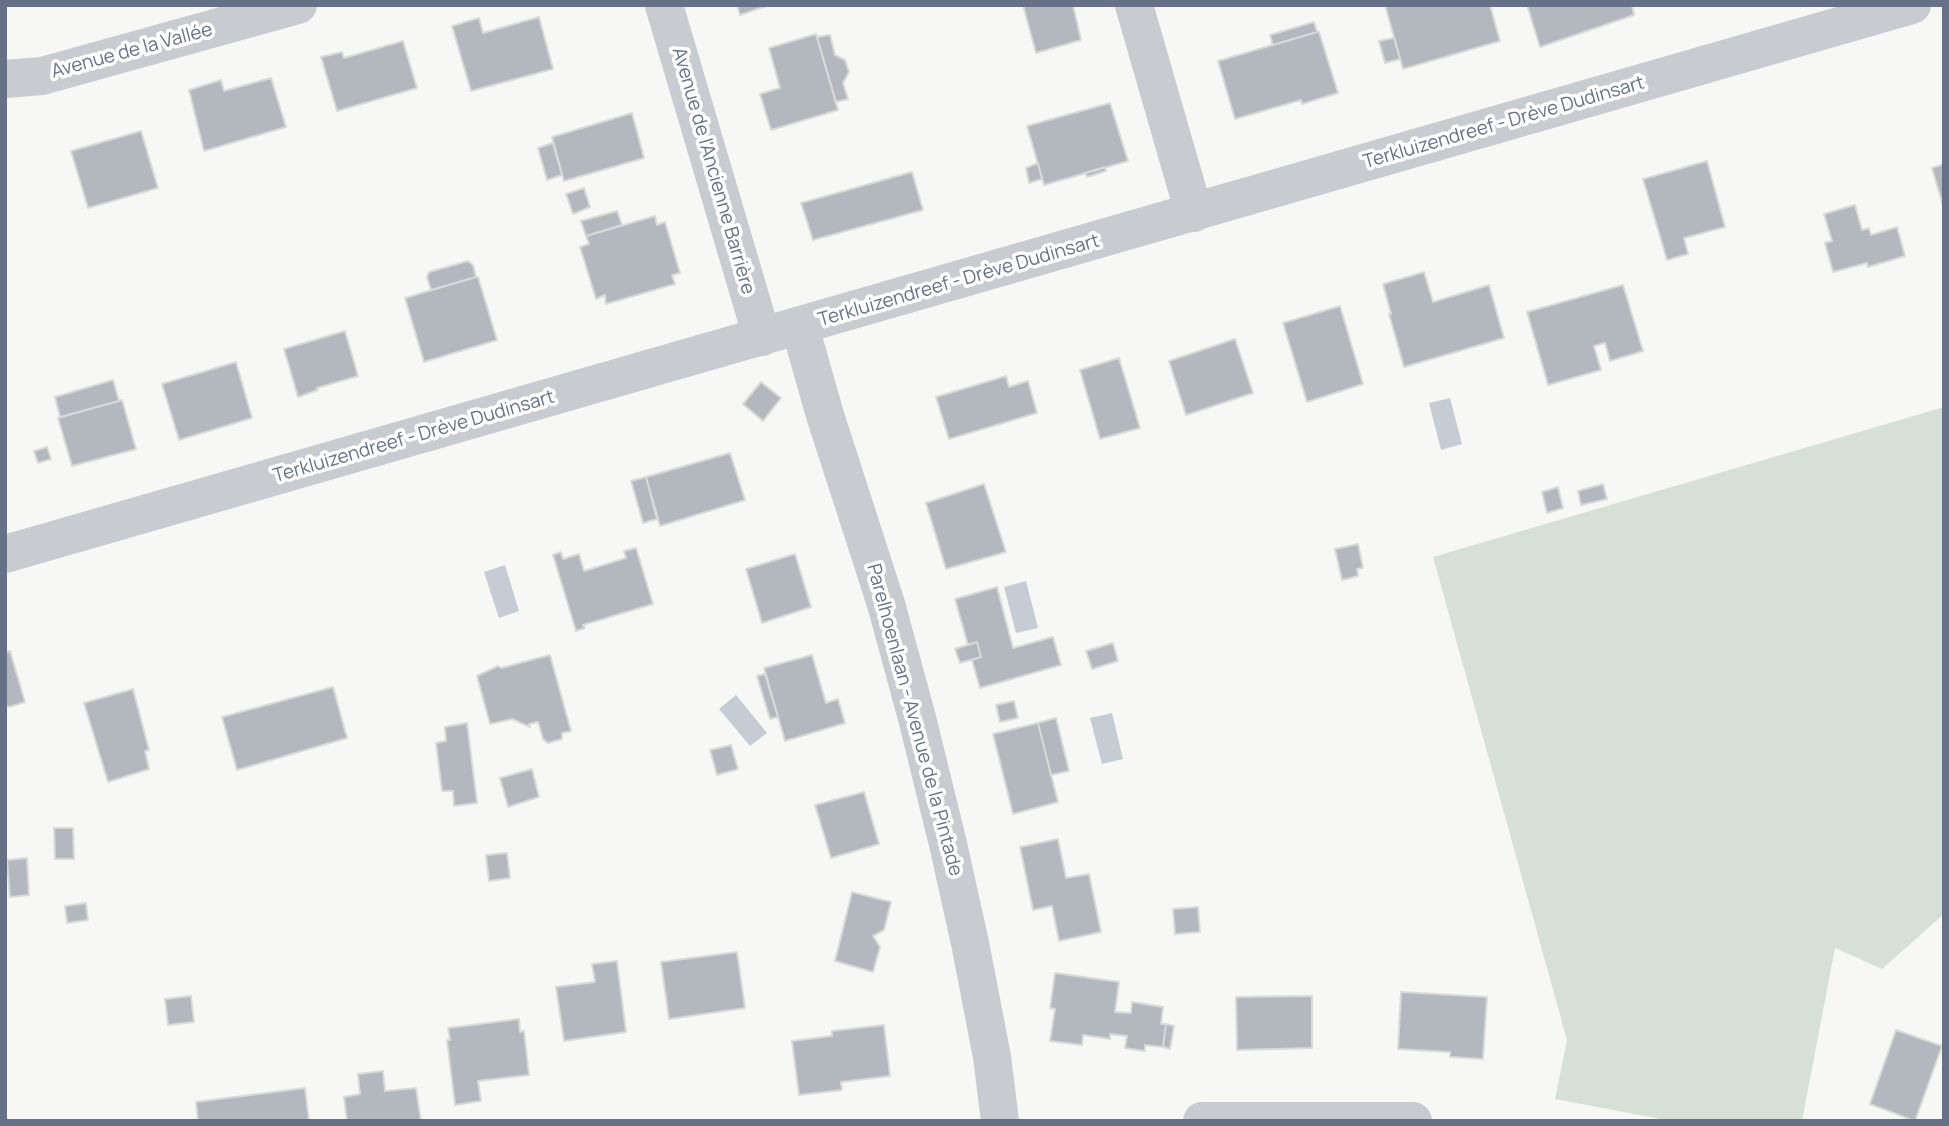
<!DOCTYPE html>
<html>
<head>
<meta charset="utf-8">
<style>
	body { margin:0 }
	#map { position:relative; width:1949px; height:1126px; overflow:hidden; background:#f7f8f5; font-family:Manrope,sans-serif }
	canvas { display:block }
	.frame { position:absolute; inset:0; border:7px solid #667188; pointer-events:none }
</style>
</head>
<body>
<div id="map">
<canvas width="1949" height="1126"></canvas>
<div class="frame"></div>
</div>
<script>
const ctx = document.querySelector('canvas').getContext('2d');
ctx.lineJoin = 'round';
function paint(path, color) { ctx.fillStyle = color; ctx.fill(path, 'evenodd'); }
const toPath = rows => new Path2D(rows.map(r => 'M' + r).join(''));
function stroke(path, color, width, dash) { ctx.strokeStyle = color; ctx.lineWidth = width; ctx.lineCap = dash ? 'butt' : 'round'; ctx.setLineDash(dash || []); ctx.stroke(path); }
function drawText(font, color, halo, rows, align = 'center') {
  ctx.font = font + ' Manrope,sans-serif'; ctx.lineWidth = 7; ctx.setLineDash([]); ctx.textBaseline = 'middle'; ctx.strokeStyle = halo; ctx.fillStyle = color; for (const [text, x, y, turn = 0] of rows) {
    ctx.save(); ctx.translate(x, y); ctx.rotate((+turn || 0) * Math.PI / 180); ctx.textAlign = isNaN(turn) ? turn : align; if (halo) ctx.strokeText(text, 0, 0); ctx.fillText(text, 0, 0); ctx.restore();
  }
}
const green = toPath([
	[1944,407,1944,914,1882,969,1835,948,1802,1121,1671,1121,1555,1099,1567,1040,1433,557]
]);
const water = toPath([
	[1450,398,1462,444,1441,450,1429,403],
	[505,565,519,611,499,618,484,572],
	[1026,581,1038,628,1016,633,1004,587],
	[736,695,767,733,750,746,719,709],
	[1112,713,1123,759,1102,764,1090,718]
]);
const building = toPath([
	[737,5,769,5,740,15,737,5],
	[1023,5,1073,5,1081,40,1036,53,1023,5],
	[1385,5,1490,5,1500,41,1403,69,1385,5],
	[1527,5,1632,5,1634,15,1540,47,1527,5],
	[539,17,553,69,471,91,452,26,479,18,483,33,539,17],
	[1314,22,1317,32,1273,45,1270,35,1314,22],
	[1317,32,1319,32,1338,93,1302,104,1301,100,1235,119,1218,61,1317,32],
	[816,34,838,110,771,130,760,94,780,88,769,48,816,34],
	[830,35,835,55,845,60,849,72,843,83,848,99,836,102,817,37,830,35],
	[1394,38,1400,59,1385,63,1379,41,1394,38],
	[403,41,417,88,337,111,321,57,342,52,344,58,403,41],
	[271,78,286,127,204,151,189,90,221,80,224,91,271,78],
	[1110,103,1128,161,1044,185,1027,126,1110,103],
	[632,113,644,158,564,181,552,137,632,113],
	[141,131,158,188,88,208,71,151,141,131],
	[553,143,562,175,547,180,538,148,553,143],
	[1707,161,1725,227,1684,238,1688,254,1667,260,1643,179,1707,161],
	[1038,163,1042,179,1029,183,1026,168,1038,163],
	[1944,164,1944,209,1932,168,1944,164],
	[1105,167,1106,171,1087,177,1085,173,1105,167],
	[912,172,923,210,813,240,801,203,912,172],
	[584,188,590,207,573,214,566,194,584,188],
	[1855,205,1862,230,1869,228,1871,235,1897,227,1905,256,1868,267,1867,263,1833,272,1825,243,1832,241,1824,214,1855,205],
	[617,211,622,225,586,236,581,221,617,211],
	[655,216,657,225,665,222,680,273,672,275,675,284,606,304,605,295,596,299,580,247,589,244,586,236,655,216],
	[468,261,473,265,476,277,431,290,427,277,429,272,468,261],
	[1424,272,1433,302,1489,285,1504,338,1404,367,1389,314,1391,314,1383,284,1424,272],
	[476,277,478,277,497,340,424,362,405,298,476,277],
	[1623,285,1643,351,1610,361,1605,343,1594,346,1601,370,1548,385,1527,312,1623,285],
	[1340,306,1363,384,1307,402,1283,323,1340,306],
	[345,331,358,376,317,388,318,390,298,397,284,349,345,331],
	[1235,339,1253,393,1186,415,1169,361,1235,339],
	[1119,358,1140,428,1100,439,1080,370,1119,358],
	[236,362,252,418,179,440,162,384,236,362],
	[1006,376,1009,387,1028,381,1037,413,949,439,936,397,1006,376],
	[113,380,119,401,60,417,55,397,113,380],
	[761,382,781,398,763,421,743,404,761,382],
	[122,400,136,449,72,466,58,418,122,400],
	[47,447,51,459,38,463,34,451,47,447],
	[730,453,745,500,660,526,646,477,730,453],
	[646,477,657,519,643,523,631,481,646,477],
	[984,484,1006,552,946,569,926,503,984,484],
	[1603,484,1607,499,1581,505,1578,491,1603,484],
	[1558,487,1563,508,1547,513,1542,492,1558,487],
	[1358,544,1363,568,1357,569,1358,576,1342,580,1335,549,1358,544],
	[636,548,653,604,583,625,585,628,576,631,553,555,561,552,563,559,579,554,584,571,626,558,624,551,636,548],
	[795,554,811,607,762,623,746,569,795,554],
	[997,587,1013,648,1053,637,1061,665,980,688,972,660,981,657,977,642,968,645,955,599,997,587],
	[977,642,981,657,960,663,955,649,977,642],
	[1113,643,1118,661,1092,669,1086,651,1113,643],
	[10,651,25,702,9,707,5,705,5,653,10,651],
	[550,655,571,731,562,733,562,739,548,743,543,739,538,722,529,724,530,727,512,719,490,724,477,676,498,666,501,668,550,655],
	[812,655,826,703,838,699,845,723,785,741,764,668,812,655],
	[765,674,778,717,770,719,757,676,765,674],
	[333,687,347,738,237,770,222,717,333,687],
	[133,689,149,750,145,751,149,769,108,782,84,703,133,689],
	[1014,701,1018,718,1000,722,996,705,1014,701],
	[1056,718,1069,771,1051,775,1038,723,1056,718],
	[467,723,477,803,454,806,453,791,442,791,436,743,446,741,445,727,467,723],
	[1038,723,1058,802,1013,814,993,734,1038,723],
	[731,745,738,769,717,775,710,750,731,745],
	[532,769,539,797,508,807,500,778,532,769],
	[864,792,879,844,831,858,815,805,864,792],
	[54,828,73,828,74,859,55,859,54,828],
	[1058,839,1066,878,1089,874,1101,932,1059,941,1052,906,1033,910,1020,847,1058,839],
	[507,853,510,878,489,881,486,855,507,853],
	[27,858,29,895,10,897,7,860,27,858],
	[852,892,891,902,884,930,873,936,880,947,873,972,835,961,852,892],
	[86,903,88,920,67,923,65,906,86,903],
	[1198,907,1200,932,1175,934,1173,909,1198,907],
	[737,952,745,1008,669,1019,661,962,737,952],
	[617,961,626,1032,564,1041,556,987,595,982,592,964,617,961],
	[1055,973,1119,982,1115,1012,1131,1013,1132,1002,1163,1007,1161,1024,1166,1024,1163,1047,1145,1045,1145,1051,1125,1048,1127,1036,1110,1034,1110,1039,1083,1035,1082,1045,1050,1041,1055,1009,1050,1008,1055,973],
	[1401,992,1487,997,1483,1059,1450,1057,1450,1052,1398,1049,1401,992],
	[191,996,194,1022,168,1025,165,999,191,996],
	[1312,996,1312,1048,1237,1050,1236,997,1312,996],
	[519,1019,520,1032,524,1031,529,1075,478,1081,481,1101,455,1105,447,1040,450,1040,448,1028,519,1019],
	[1166,1024,1174,1026,1170,1049,1163,1047,1166,1024],
	[884,1025,890,1076,841,1082,842,1090,799,1095,792,1041,832,1036,832,1031,884,1025],
	[1896,1030,1942,1046,1915,1121,1870,1104,1896,1030],
	[383,1071,385,1091,416,1088,421,1121,347,1121,344,1097,360,1094,358,1074,383,1071],
	[305,1088,309,1121,198,1121,196,1102,305,1088]
]);
const street = toPath([
	[664,5,762,337],
	[1134,5,1194,213],
	[5,79,42,76,298,5],
	[800,327,825,415,886,604,917,718,948,844,970,943,992,1057,1000,1121],
	[5,554,1912,5],
	[1202,1121,1413,1121]
]);
const streetNames = [
	["Avenue de la Vallée",132,51,-15],
	["Terkluizendreef - Drève Dudinsart",1504,123,-16],
	["Avenue de l'Ancienne Barrière",713,171,74],
	["Terkluizendreef - Drève Dudinsart",959,281,-16],
	["Terkluizendreef - Drève Dudinsart",414,437,-16],
	["Parelhoenlaan - Avenue de la Pintade",914,720,75]
];
paint(green, '#d7e0d6');
paint(water, '#c5ccd3');
paint(building, '#b3b8bf');
stroke(building, '#d9dad7', 2);
stroke(street, '#c8cbcf', 38);
drawText('19px', '#667188', '#fff', streetNames);
</script>
</body>
</html>
